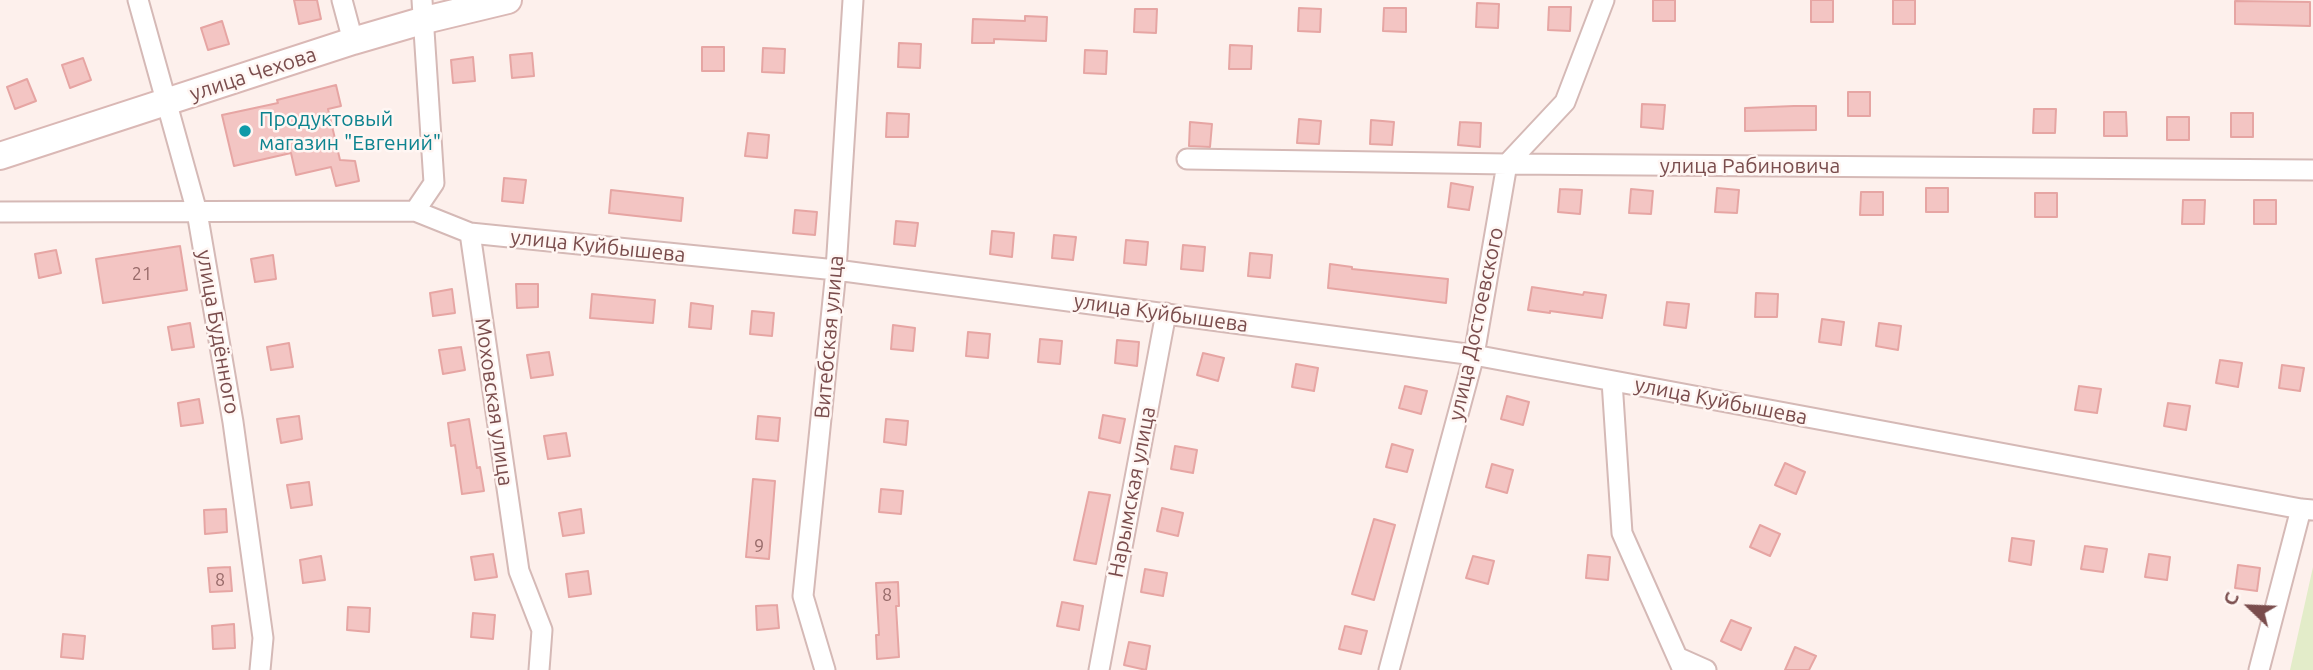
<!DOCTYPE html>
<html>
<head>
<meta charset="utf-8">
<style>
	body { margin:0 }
	#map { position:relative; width:2313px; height:670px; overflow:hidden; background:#fdf0ec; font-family:Ubuntu,sans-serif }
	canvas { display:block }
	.north { position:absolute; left:2215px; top:572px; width:70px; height:70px; -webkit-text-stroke:5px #fff6f3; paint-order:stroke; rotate:293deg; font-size:19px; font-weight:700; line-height:28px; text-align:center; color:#7a4d4d }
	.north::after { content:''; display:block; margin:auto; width:24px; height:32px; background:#7a4d4d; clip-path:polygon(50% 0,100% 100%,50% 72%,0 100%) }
</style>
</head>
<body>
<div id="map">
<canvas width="2313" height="670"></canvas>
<div class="north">С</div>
</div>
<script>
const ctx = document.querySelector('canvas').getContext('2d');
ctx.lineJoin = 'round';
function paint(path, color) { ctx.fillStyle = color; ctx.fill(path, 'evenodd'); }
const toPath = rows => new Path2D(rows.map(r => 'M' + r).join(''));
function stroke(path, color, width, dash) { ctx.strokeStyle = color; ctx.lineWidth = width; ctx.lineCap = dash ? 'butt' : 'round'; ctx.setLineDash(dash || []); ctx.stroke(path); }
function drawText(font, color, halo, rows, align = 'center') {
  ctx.font = font + ' Ubuntu,sans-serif'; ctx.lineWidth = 5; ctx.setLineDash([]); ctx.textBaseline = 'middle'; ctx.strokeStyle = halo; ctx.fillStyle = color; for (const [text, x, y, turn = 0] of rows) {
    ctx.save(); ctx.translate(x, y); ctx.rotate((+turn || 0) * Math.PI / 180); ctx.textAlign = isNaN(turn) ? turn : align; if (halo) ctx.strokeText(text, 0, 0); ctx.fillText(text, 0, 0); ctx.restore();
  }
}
const green = toPath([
	[2313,567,2313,670,2290,670]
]);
const building = toPath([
	[294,0,317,0,321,19,299,24,294,0],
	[1653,0,1675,0,1675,21,1653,21,1653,0],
	[1811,0,1833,0,1833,22,1811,22,1811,0],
	[1893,0,1915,0,1915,24,1893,24,1893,0],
	[2235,1,2310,2,2310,26,2235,24,2235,1],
	[1477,3,1499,4,1498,28,1476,27,1477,3],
	[1549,7,1571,7,1570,31,1548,30,1549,7],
	[1299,8,1321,9,1320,32,1298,31,1299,8],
	[1384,8,1406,8,1406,32,1383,31,1384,8],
	[1135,9,1157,9,1156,33,1134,32,1135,9],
	[1025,16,1047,17,1046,41,994,39,994,43,972,43,973,19,1025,21,1025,16],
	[222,21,229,44,208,50,201,28,222,21],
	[899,43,921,44,920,68,898,67,899,43],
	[1230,45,1252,46,1251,69,1229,69,1230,45],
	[702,47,724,47,724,71,702,71,702,47],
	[763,48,785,49,784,73,762,72,763,48],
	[1085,50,1107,51,1106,74,1084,73,1085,50],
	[532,53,534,76,512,78,510,55,532,53],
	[473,57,475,81,453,83,451,60,473,57],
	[83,58,91,80,70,88,62,65,83,58],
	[27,79,36,101,15,109,7,87,27,79],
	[336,85,341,106,328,109,340,160,355,161,359,181,336,186,331,167,296,175,291,153,234,166,222,115,278,103,277,100,336,85],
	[1848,92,1870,92,1870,116,1848,116,1848,92],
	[1642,104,1665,105,1663,129,1641,127,1642,104],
	[1794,106,1816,106,1816,130,1745,131,1745,108,1794,106],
	[2034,109,2056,109,2055,133,2033,133,2034,109],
	[2104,112,2126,112,2127,136,2104,136,2104,112],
	[887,113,909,114,908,137,886,137,887,113],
	[2231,113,2253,113,2253,137,2231,137,2231,113],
	[2167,117,2189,117,2189,140,2167,140,2167,117],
	[1299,119,1321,121,1319,144,1297,143,1299,119],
	[1371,120,1394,122,1392,145,1370,144,1371,120],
	[1190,122,1212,124,1210,147,1189,146,1190,122],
	[1460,122,1481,123,1480,147,1458,145,1460,122],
	[748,133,769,135,767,158,745,156,748,133],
	[504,178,526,180,523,203,502,201,504,178],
	[1451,183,1473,187,1469,210,1448,207,1451,183],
	[1717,188,1739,190,1737,213,1715,212,1717,188],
	[1926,188,1948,188,1948,212,1926,212,1926,188],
	[1560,189,1582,190,1580,214,1558,212,1560,189],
	[1631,189,1653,191,1651,214,1629,213,1631,189],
	[611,190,683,198,681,221,609,213,611,190],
	[1861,192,1883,192,1883,215,1860,215,1861,192],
	[2035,193,2057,193,2057,217,2035,217,2035,193],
	[2183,200,2205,200,2204,224,2182,224,2183,200],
	[2254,200,2276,200,2276,224,2254,224,2254,200],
	[795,210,817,212,815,235,793,233,795,210],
	[896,221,918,223,915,246,894,244,896,221],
	[992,231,1014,233,1012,257,990,254,992,231],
	[1054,235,1076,237,1073,260,1052,258,1054,235],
	[1126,240,1148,242,1146,265,1124,263,1126,240],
	[1183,245,1205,247,1203,271,1181,269,1183,245],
	[180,246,187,290,103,303,96,259,180,246],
	[56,250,61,273,39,278,35,254,56,250],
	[1250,253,1272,255,1270,278,1248,276,1250,253],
	[273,255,276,279,255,282,251,259,273,255],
	[1330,264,1352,267,1352,269,1448,279,1446,303,1328,288,1330,264],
	[516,284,538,284,538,307,517,308,516,284],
	[1532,287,1583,295,1584,292,1606,295,1602,318,1550,311,1550,313,1528,310,1532,287],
	[452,289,455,313,433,316,430,293,452,289],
	[1756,293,1778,294,1777,317,1755,317,1756,293],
	[592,294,655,300,653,323,590,318,592,294],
	[1667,302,1689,304,1686,328,1664,325,1667,302],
	[691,303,713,306,711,329,689,327,691,303],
	[752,311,774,313,772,336,750,334,752,311],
	[1822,319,1844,322,1841,345,1819,342,1822,319],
	[190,323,194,347,172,350,168,327,190,323],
	[1879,323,1901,326,1898,350,1876,346,1879,323],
	[893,325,915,328,913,351,891,349,893,325],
	[968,332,990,334,988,358,966,356,968,332],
	[1040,339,1062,341,1060,364,1038,362,1040,339],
	[1117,340,1139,342,1137,366,1115,363,1117,340],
	[289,343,293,367,271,370,267,347,289,343],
	[461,347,465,370,443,374,439,350,461,347],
	[549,352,553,375,531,378,527,355,549,352],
	[1203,353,1224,358,1218,381,1197,375,1203,353],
	[2220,360,2242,363,2238,387,2216,383,2220,360],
	[1296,364,1318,368,1314,391,1292,387,1296,364],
	[2282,365,2304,368,2300,391,2279,388,2282,365],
	[1405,386,1427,391,1421,414,1399,408,1405,386],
	[2079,386,2101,389,2097,413,2075,410,2079,386],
	[1507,396,1529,402,1523,425,1501,419,1507,396],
	[199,399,203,423,181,426,178,403,199,399],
	[2168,403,2190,406,2186,430,2164,426,2168,403],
	[1103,415,1125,419,1120,443,1099,438,1103,415],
	[299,416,302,439,281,443,277,419,299,416],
	[758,416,780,418,778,441,756,439,758,416],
	[469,419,477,468,480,467,484,491,462,494,455,445,451,446,448,423,469,419],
	[886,419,908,421,906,445,884,442,886,419],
	[566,433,570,456,548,459,544,436,566,433],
	[1392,444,1413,450,1407,472,1386,467,1392,444],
	[1175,446,1197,450,1193,473,1171,469,1175,446],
	[1785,463,1805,472,1796,494,1775,485,1785,463],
	[1492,464,1513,470,1507,493,1486,487,1492,464],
	[753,479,775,481,769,559,746,557,753,479],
	[309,482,312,505,291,508,287,485,309,482],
	[881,489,903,491,901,514,879,512,881,489],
	[1089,492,1110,495,1096,564,1074,560,1089,492],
	[1162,508,1183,513,1178,536,1157,531,1162,508],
	[226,509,227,532,205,534,204,510,226,509],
	[581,509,584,533,563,536,559,513,581,509],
	[1374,519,1395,525,1374,600,1352,594,1374,519],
	[1760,525,1780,534,1770,556,1750,547,1760,525],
	[2012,538,2034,541,2031,565,2009,561,2012,538],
	[2085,546,2107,549,2103,572,2081,569,2085,546],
	[493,554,497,577,475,580,471,557,493,554],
	[2149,554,2170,557,2167,580,2145,577,2149,554],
	[1588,555,1610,557,1608,580,1586,578,1588,555],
	[321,556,325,580,303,583,300,560,321,556],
	[1473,556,1494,561,1488,584,1466,578,1473,556],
	[2238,565,2260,568,2257,591,2235,588,2238,565],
	[230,567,232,591,210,592,208,568,230,567],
	[1145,569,1167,573,1163,596,1141,592,1145,569],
	[588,571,591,594,569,597,566,574,588,571],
	[898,582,899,606,896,606,899,657,877,659,876,635,879,635,876,583,898,582],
	[1062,602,1083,606,1079,630,1057,626,1062,602],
	[777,605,779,628,757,630,756,606,777,605],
	[348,607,370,608,369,632,347,630,348,607],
	[473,613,495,615,493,639,471,637,473,613],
	[1731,620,1751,628,1741,650,1721,641,1731,620],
	[234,624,235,648,213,649,212,626,234,624],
	[1345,626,1367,631,1361,654,1339,649,1345,626],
	[63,634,85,636,83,659,61,657,63,634],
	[1129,642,1150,646,1146,670,1124,665,1129,642],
	[1795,647,1816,656,1809,670,1785,670,1795,647]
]);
const street = toPath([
	[138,0,197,212,233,422,263,638,260,670],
	[342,0,353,41],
	[1187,159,1507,164,2313,170],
	[415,211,434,183,422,0],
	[0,212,415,211,470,233,836,270,1474,355,2301,509,2313,510],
	[470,233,519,571,542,630,539,670],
	[1612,381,1622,533,1683,670],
	[1679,658,1706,670],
	[825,670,803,596,836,270,853,0],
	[1099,670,1166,313],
	[1389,670,1474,355,1507,164,1565,102,1604,0],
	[2259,670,2301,509]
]);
const secondary = toPath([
	[0,156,353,41,425,20,508,0]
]);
const markers = [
	[245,131,7,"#0f9aa8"]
];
const numberNames = [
	["21",142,274],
	["9",759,546],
	["8",220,580],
	["8",887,595]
];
const streetNames = [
	["улица Чехова",253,74,-18],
	["улица Рабиновича",1750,166],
	["улица Куйбышева",598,246,6],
	["улица Куйбышева",1161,313,8],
	["улица Достоевского",1476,324,-78],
	["улица Будённого",218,332,80],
	["Витебская улица",829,337,-85],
	["улица Куйбышева",1721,401,11],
	["Моховская улица",494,402,82],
	["Нарымская улица",1132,492,-79]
];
const cultureNames = [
	["Продуктовый",259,119],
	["магазин \"Евгений\"",259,143]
];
paint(green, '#e3ecc9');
paint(building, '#f3c5c3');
stroke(building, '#e6a5a3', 2);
stroke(street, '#d5b9b6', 23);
stroke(secondary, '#dab8b5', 30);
stroke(street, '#fff', 19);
stroke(secondary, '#fff', 26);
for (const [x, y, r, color] of markers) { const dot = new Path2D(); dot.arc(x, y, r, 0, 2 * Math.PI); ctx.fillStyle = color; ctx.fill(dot); stroke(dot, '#fff6f3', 2.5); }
drawText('18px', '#986b6a', null, numberNames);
drawText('21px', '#7a4d4d', '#fff6f3', streetNames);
drawText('21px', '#0d838f', '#fff6f3', cultureNames, 'left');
</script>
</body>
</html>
